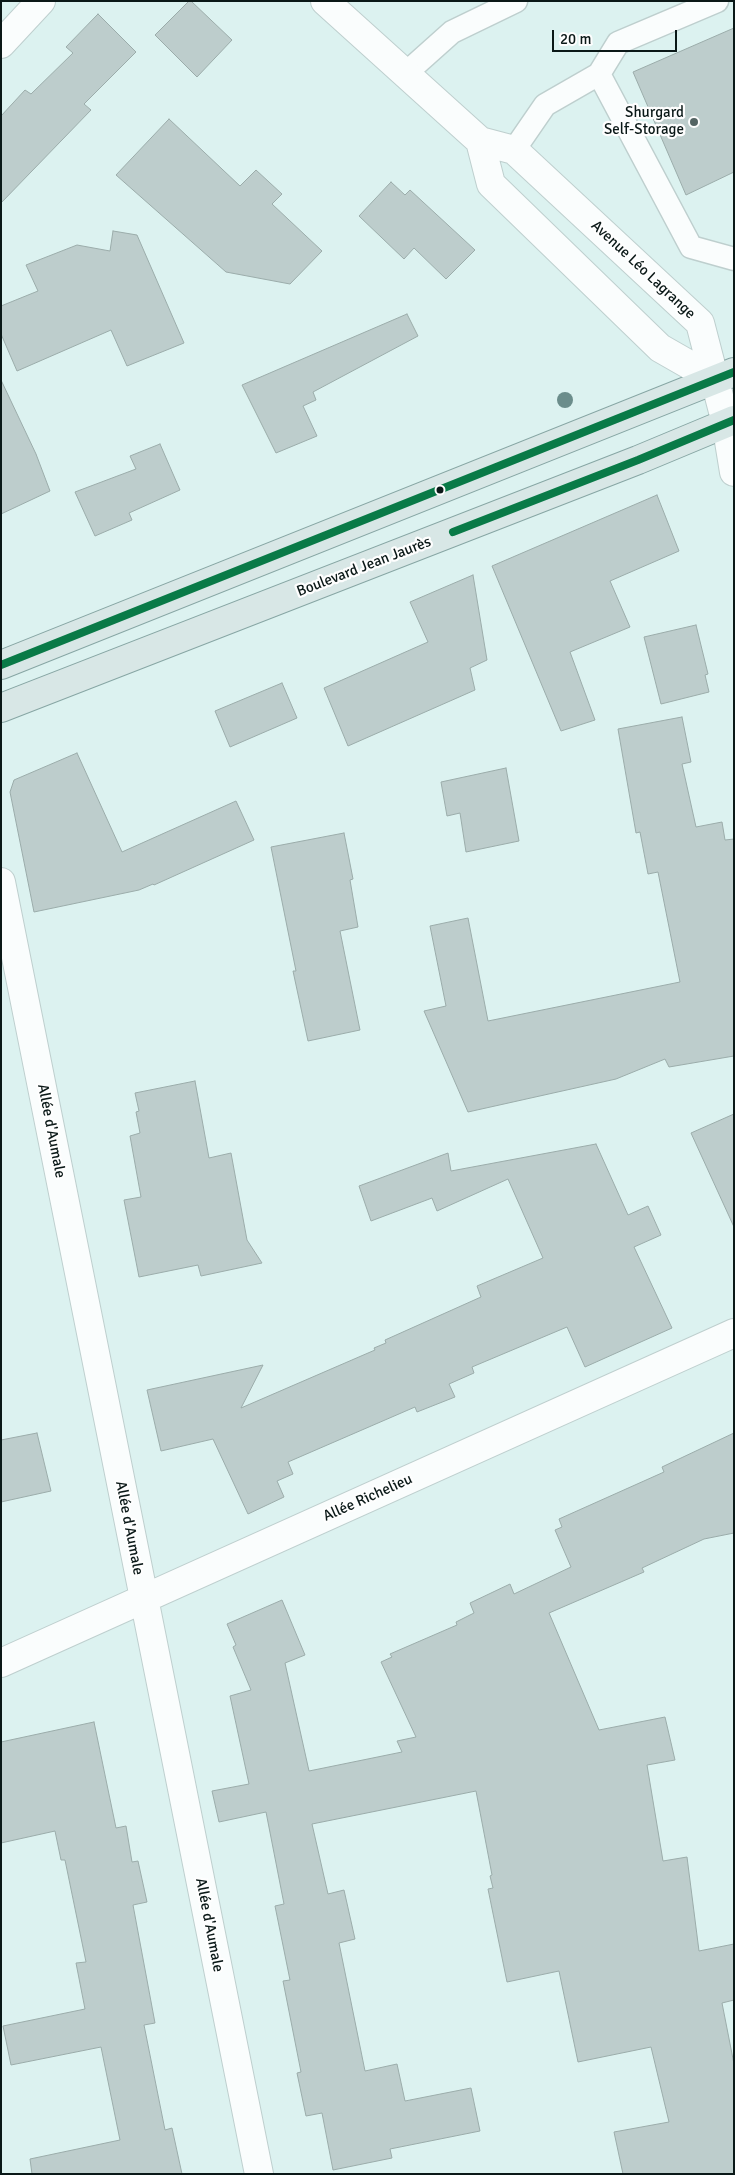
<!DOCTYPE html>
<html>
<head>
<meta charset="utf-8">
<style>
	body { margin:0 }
	#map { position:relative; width:735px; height:2175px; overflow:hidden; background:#dcf2f0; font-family:Signika,sans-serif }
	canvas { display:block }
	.frame { position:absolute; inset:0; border:2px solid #0a1817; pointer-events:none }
	.scale { position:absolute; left:552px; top:30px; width:125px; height:22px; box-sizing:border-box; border:2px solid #0a1817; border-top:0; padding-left:6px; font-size:15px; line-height:18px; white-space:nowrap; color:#0a1817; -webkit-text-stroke:4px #fefefe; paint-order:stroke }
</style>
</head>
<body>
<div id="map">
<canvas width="735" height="2175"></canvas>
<div class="frame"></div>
<div class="scale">20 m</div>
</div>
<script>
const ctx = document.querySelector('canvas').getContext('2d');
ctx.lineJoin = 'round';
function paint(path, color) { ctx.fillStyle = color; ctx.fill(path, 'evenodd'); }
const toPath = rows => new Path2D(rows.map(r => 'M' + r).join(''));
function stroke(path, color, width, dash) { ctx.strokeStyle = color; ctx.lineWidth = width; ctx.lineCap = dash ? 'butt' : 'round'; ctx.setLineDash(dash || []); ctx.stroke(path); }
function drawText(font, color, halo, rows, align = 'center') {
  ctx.font = font + ' Signika,sans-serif'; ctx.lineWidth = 4.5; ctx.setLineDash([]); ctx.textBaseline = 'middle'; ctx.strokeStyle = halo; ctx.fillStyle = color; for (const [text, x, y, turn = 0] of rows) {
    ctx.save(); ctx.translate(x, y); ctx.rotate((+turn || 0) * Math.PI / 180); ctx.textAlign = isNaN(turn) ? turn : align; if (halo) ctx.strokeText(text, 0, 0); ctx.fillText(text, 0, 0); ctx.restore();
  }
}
const building = toPath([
	[189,1,191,1,232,40,197,77,155,35,189,1],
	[98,14,136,52,84,104,91,110,1,203,1,116,25,90,31,94,73,53,66,47,98,14],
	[734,28,734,172,686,195,633,72,734,28],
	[169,119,240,186,256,170,282,194,272,204,322,251,290,284,226,272,116,175,169,119],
	[391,182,405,195,410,190,475,250,446,279,414,248,404,259,359,216,391,182],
	[113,231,137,235,184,343,127,366,111,330,17,371,1,334,1,306,38,291,26,265,77,245,110,251,113,231],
	[407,314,418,336,313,392,316,400,303,406,317,436,276,453,242,385,407,314],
	[1,380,36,454,50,491,1,514,1,380],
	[160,444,180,490,129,513,132,520,95,536,75,492,136,469,130,456,160,444],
	[657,495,679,551,610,581,630,627,570,652,595,720,561,731,492,566,657,495],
	[473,575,487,660,470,668,475,690,348,746,324,688,428,642,410,602,473,575],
	[696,625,708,674,705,675,709,692,661,704,644,637,696,625],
	[282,683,297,718,230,747,215,711,282,683],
	[682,717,691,762,682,764,696,827,722,822,725,840,734,839,734,1056,669,1067,665,1059,616,1079,468,1112,424,1011,446,1006,430,926,468,918,488,1021,680,982,658,872,648,874,640,832,636,833,618,729,682,717],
	[77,753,122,852,236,801,254,840,154,885,153,884,139,890,34,912,10,792,14,780,77,753],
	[506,768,519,841,466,852,460,813,447,816,441,782,506,768],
	[344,833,353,879,350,880,358,927,340,931,360,1030,308,1041,293,971,296,971,271,847,344,833],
	[195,1081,209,1158,231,1153,247,1240,262,1263,201,1276,198,1265,139,1277,124,1200,141,1197,130,1136,140,1133,136,1112,139,1111,135,1093,195,1081],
	[734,1114,734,1227,691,1133,734,1114],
	[596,1144,628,1215,648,1206,661,1235,634,1247,672,1328,585,1367,567,1327,472,1367,474,1373,449,1384,455,1397,417,1412,415,1407,288,1462,293,1474,277,1481,284,1497,248,1514,213,1439,161,1451,147,1390,263,1365,241,1408,375,1350,374,1348,386,1343,385,1340,481,1297,477,1286,543,1258,508,1179,437,1211,432,1198,371,1221,359,1186,448,1153,451,1171,596,1144],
	[37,1433,51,1491,1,1502,1,1440,37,1433],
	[734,1433,734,1533,704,1539,642,1568,644,1572,549,1613,599,1730,665,1717,675,1760,647,1765,663,1861,687,1857,699,1951,734,1944,734,2000,722,2003,734,2064,734,2174,623,2174,614,2132,669,2122,651,2047,578,2062,559,1971,507,1982,488,1889,493,1888,490,1876,492,1875,476,1791,312,1824,328,1894,344,1890,355,1939,339,1943,365,2071,397,2064,405,2101,471,2088,480,2131,390,2149,392,2158,333,2170,322,2113,306,2116,297,2073,301,2072,283,1981,290,1980,275,1906,284,1904,266,1812,219,1822,212,1791,249,1784,230,1696,251,1690,233,1647,236,1645,227,1624,282,1600,305,1655,285,1663,309,1771,402,1752,397,1741,416,1737,381,1662,392,1657,390,1654,457,1625,456,1622,474,1613,470,1603,510,1584,514,1594,571,1567,555,1530,562,1527,559,1519,664,1472,662,1467,734,1433],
	[94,1722,116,1828,126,1826,132,1862,138,1861,147,1902,133,1905,155,2023,144,2025,165,2130,172,2128,182,2174,32,2174,30,2159,120,2140,101,2047,11,2065,3,2026,85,2009,76,1963,86,1962,65,1860,61,1860,55,1831,1,1843,1,1742,94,1722]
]);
const service = toPath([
	[405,74,452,32,516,1],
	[599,74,618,43,717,1],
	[514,150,545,105,599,74,691,247,734,259]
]);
const minor = toPath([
	[325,1,480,141,514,150,700,323,726,423,734,472],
	[1,44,41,1],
	[480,141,491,184,660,348,716,380],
	[1,882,259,2174],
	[1,1663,734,1333]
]);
const primary = toPath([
	[1,665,734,372],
	[1,708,638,460,734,420]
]);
const bus1 = toPath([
	[453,532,638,460,734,420],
	[1,665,734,372]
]);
const trees = [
	[565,400]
];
const markers = [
	[694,122,5,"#546463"],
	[440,490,4.5,"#0a1817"]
];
const poiNames = [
	["Shurgard",684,113],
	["Self-Storage",684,130]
];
const streetNames = [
	["Avenue Léo Lagrange",643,270,43],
	["Boulevard Jean Jaurès",364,567,-21],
	["Allée d'Aumale",51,1131,79],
	["Allée Richelieu",368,1498,-24],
	["Allée d'Aumale",129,1528,79],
	["Allée d'Aumale",209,1925,79]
];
paint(building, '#bdcdcc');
stroke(building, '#9bacaa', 1);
stroke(service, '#becfce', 25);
stroke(minor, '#becfce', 30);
stroke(primary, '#87a6a4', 30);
stroke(service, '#fafdfd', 22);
stroke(minor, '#fafdfd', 28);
stroke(primary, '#d8e7e6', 28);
stroke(bus1, '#097a47', 8);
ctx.fillStyle = '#6b8d8b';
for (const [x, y] of trees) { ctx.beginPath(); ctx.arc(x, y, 8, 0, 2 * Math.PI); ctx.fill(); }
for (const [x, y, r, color] of markers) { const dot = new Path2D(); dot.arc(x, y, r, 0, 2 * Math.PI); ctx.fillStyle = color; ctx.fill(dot); stroke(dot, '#fefefe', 2); }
drawText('15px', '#0a1817', '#fefefe', poiNames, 'right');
drawText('15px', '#0a1817', '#fefefe', streetNames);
</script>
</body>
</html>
